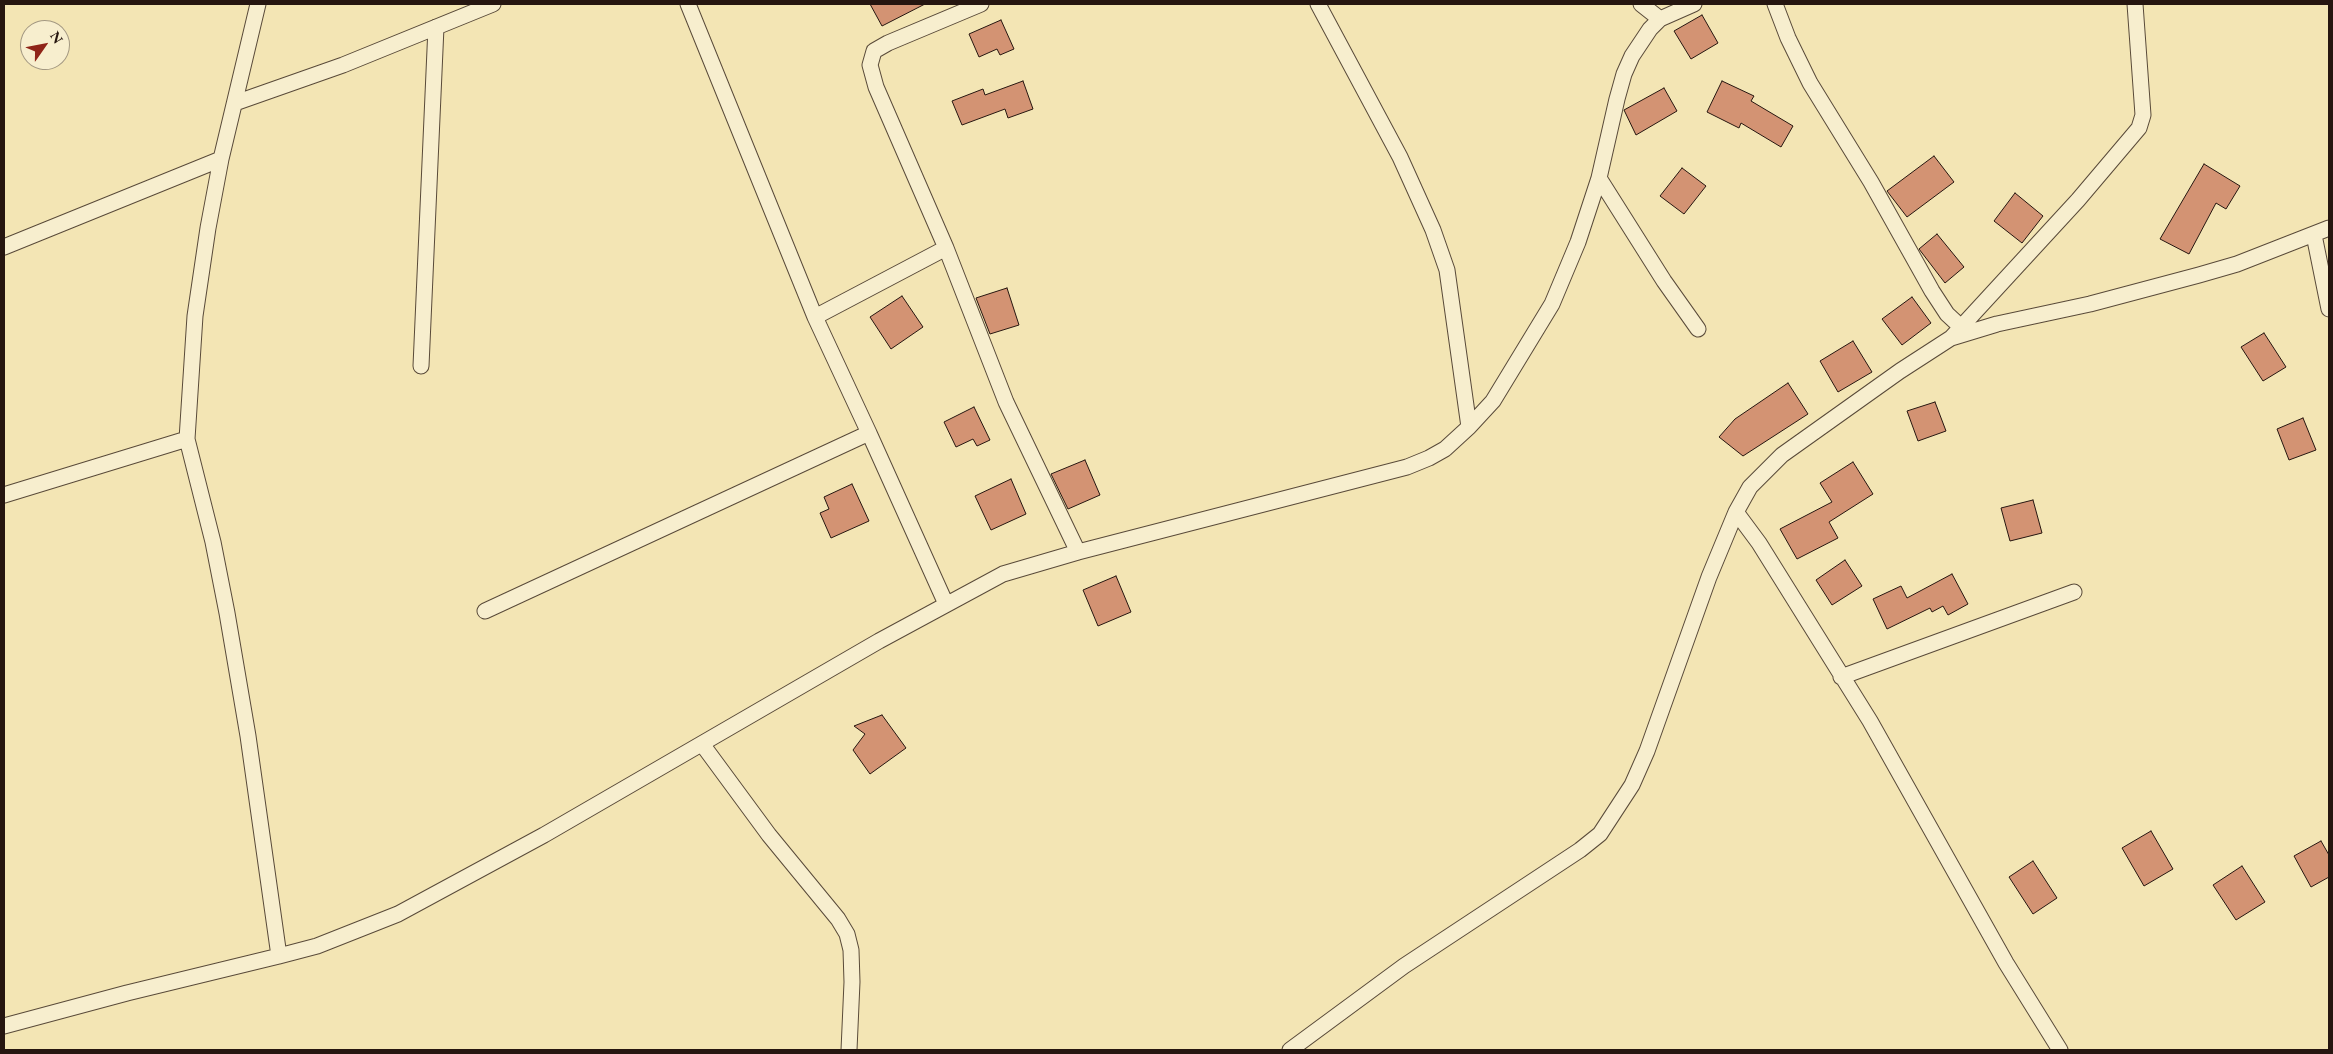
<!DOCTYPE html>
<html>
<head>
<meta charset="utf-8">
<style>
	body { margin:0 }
	#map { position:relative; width:2333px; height:1054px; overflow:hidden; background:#f3e5b4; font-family:"EB Garamond",serif }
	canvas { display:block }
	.frame { position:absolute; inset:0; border:5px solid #261610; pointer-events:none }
	.north { position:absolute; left:20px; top:20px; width:50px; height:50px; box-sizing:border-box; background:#f7eece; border:1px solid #a39882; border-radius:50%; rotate:57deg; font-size:14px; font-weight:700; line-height:20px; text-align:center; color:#261610 }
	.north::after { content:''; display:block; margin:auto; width:18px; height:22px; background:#8f2418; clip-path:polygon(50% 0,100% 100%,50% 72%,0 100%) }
</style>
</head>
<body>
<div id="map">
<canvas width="2333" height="1054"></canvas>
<div class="frame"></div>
<div class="north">N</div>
</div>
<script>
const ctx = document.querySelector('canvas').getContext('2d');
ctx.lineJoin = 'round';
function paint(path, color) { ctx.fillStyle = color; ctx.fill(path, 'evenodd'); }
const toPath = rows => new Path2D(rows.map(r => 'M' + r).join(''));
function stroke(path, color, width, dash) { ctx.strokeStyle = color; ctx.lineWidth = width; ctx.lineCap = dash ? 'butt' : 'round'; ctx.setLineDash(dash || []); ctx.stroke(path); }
const building = toPath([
	[870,4,925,4,882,26,870,4],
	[1702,15,1718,43,1691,59,1674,31,1702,15],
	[1001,20,1014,49,1000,55,997,49,979,57,969,34,1001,20],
	[1023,81,1033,109,1008,118,1005,109,962,125,952,101,983,89,985,95,1023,81],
	[1722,81,1754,96,1751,101,1793,126,1781,147,1741,123,1739,128,1707,112,1722,81],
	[1664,88,1677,111,1636,135,1624,110,1664,88],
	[1934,156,1954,182,1907,217,1887,191,1934,156],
	[2204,164,2240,186,2226,209,2216,203,2189,254,2160,239,2204,164],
	[1682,168,1706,186,1684,214,1660,196,1682,168],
	[2015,193,2043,216,2022,243,1994,221,2015,193],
	[1937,234,1964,267,1945,283,1919,249,1937,234],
	[1007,288,1019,325,990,334,976,298,1007,288],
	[902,296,923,327,891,349,870,317,902,296],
	[1912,297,1931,323,1902,345,1882,319,1912,297],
	[2264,333,2286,367,2263,381,2241,347,2264,333],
	[1853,341,1872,372,1838,392,1820,361,1853,341],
	[1788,383,1808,414,1743,456,1719,437,1735,419,1788,383],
	[1935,402,1946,431,1918,441,1907,411,1935,402],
	[974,407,990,440,977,446,973,439,956,447,944,422,974,407],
	[2303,418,2316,450,2289,460,2277,429,2303,418],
	[1085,460,1100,495,1068,509,1051,474,1085,460],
	[1853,462,1873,494,1829,522,1838,538,1797,559,1780,529,1832,502,1820,483,1853,462],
	[1011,479,1026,514,991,530,975,496,1011,479],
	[852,484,869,521,831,538,820,513,829,509,824,497,852,484],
	[2033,500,2042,533,2010,541,2001,508,2033,500],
	[1845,560,1862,586,1832,605,1816,580,1845,560],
	[1952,574,1968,604,1948,615,1943,606,1932,612,1930,608,1887,629,1873,599,1901,586,1907,598,1952,574],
	[1116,576,1131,612,1098,626,1083,590,1116,576],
	[882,715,906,748,870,774,853,750,865,734,854,726,882,715],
	[2151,831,2173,869,2144,886,2122,848,2151,831],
	[2321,841,2329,855,2329,877,2311,887,2294,856,2321,841],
	[2033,861,2057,898,2033,914,2009,877,2033,861],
	[2242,866,2265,902,2236,920,2213,885,2242,866]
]);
const street = toPath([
	[258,4,221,159,208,228,195,316,187,439,213,542,227,613,248,736,279,956,317,946,398,914,544,835,879,641,1003,574,1078,552,1407,467,1429,458,1445,449,1469,427,1493,401,1552,304,1578,242,1599,178,1617,99,1624,74,1632,56,1650,29,1660,19,1694,4],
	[981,4,888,43,874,51,870,65,876,87,946,248,1006,402,1078,552],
	[1318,4,1400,157,1433,230,1447,270,1469,427],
	[1641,4,1660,19],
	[1775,4,1788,38,1810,83,1871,182,1932,291,1947,314,1961,327],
	[235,103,343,65,493,4],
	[1599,178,1664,281,1698,329],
	[2314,235,2329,309],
	[4,247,221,159],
	[815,317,946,248],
	[1951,338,2078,200,2139,128,2143,115,2135,4],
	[421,366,436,27],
	[869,433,946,604],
	[4,495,187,439],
	[1736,512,1759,543,1870,721,2006,963,2060,1050],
	[485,611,869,433,815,317,688,4],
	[1841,677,2074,592],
	[702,744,769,835,838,919,847,934,851,950,852,982,849,1050],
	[4,1026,127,993,279,956],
	[1290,1050,1404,966,1580,850,1600,834,1632,785,1647,751,1709,577,1736,512,1750,487,1782,455,1900,371,1951,338,1997,324,2090,304,2199,275,2237,264,2329,228]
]);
paint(building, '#d39373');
stroke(building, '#261610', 1);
stroke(street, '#594a39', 17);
stroke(street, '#f7eece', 15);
</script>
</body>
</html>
